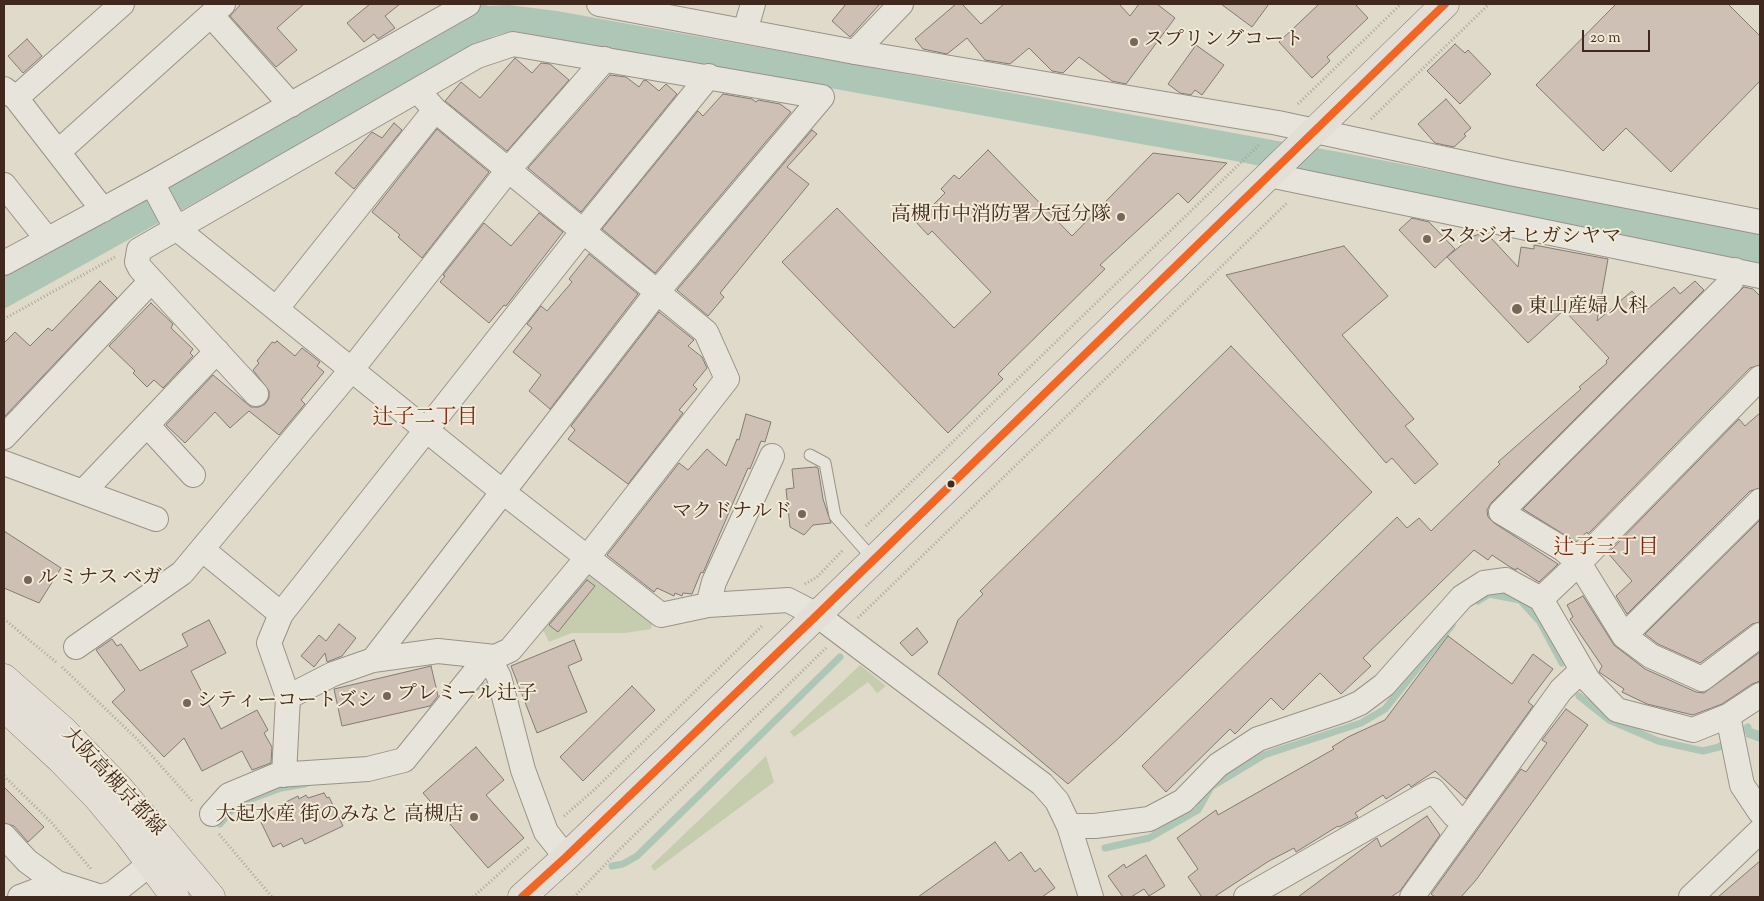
<!DOCTYPE html>
<html>
<head>
<meta charset="utf-8">
<style>
	body { margin:0 }
	#map { position:relative; width:1764px; height:901px; overflow:hidden; background:#e0daca; font-family:"Sorts Mill Goudy",serif }
	canvas { display:block }
	.frame { position:absolute; inset:0; border:5px solid #41281e; pointer-events:none }
	.scale { position:absolute; left:1582px; top:30px; width:68px; height:22px; box-sizing:border-box; border:2px solid #41281e; border-top:0; padding-left:6px; font-size:15px; line-height:18px; white-space:nowrap; color:#41281e; -webkit-text-stroke:4px #f1ead6; paint-order:stroke }
</style>
</head>
<body>
<div id="map">
<canvas width="1764" height="901"></canvas>
<div class="frame"></div>
<div class="scale">20 m</div>
</div>
<script>
const ctx = document.querySelector('canvas').getContext('2d');
ctx.lineJoin = 'round';
function paint(path, color) { ctx.fillStyle = color; ctx.fill(path, 'evenodd'); }
const toPath = rows => new Path2D(rows.map(r => 'M' + r).join(''));
function stroke(path, color, width, dash) { ctx.strokeStyle = color; ctx.lineWidth = width; ctx.lineCap = dash ? 'butt' : 'round'; ctx.setLineDash(dash || []); ctx.stroke(path); }
function drawText(font, color, halo, rows, align = 'center') {
  ctx.font = font + ' "Sorts Mill Goudy","Noto Serif JP",serif'; ctx.lineWidth = 4; ctx.setLineDash([]); ctx.textBaseline = 'middle'; ctx.strokeStyle = halo; ctx.fillStyle = color; for (const [text, x, y, turn = 0] of rows) {
    ctx.save(); ctx.translate(x, y); ctx.rotate((+turn || 0) * Math.PI / 180); ctx.textAlign = isNaN(turn) ? turn : align; if (halo) ctx.strokeText(text, 0, 0); ctx.fillText(text, 0, 0); ctx.restore();
  }
}
const green = toPath([
	[587,571,652,624,651,629,625,633,572,633,549,642,540,624],
	[860,665,886,686,877,693,868,682,794,737,790,732],
	[766,756,774,782,654,871,651,866]
]);
const water = toPath([
	[461,4,484,4,488,6,509,5,557,11,1350,154,1760,234,1760,264,1230,160,513,31,494,36,4,309,4,276,461,20],
	[1744,726,1760,731,1760,742,1746,737]
]);
const stream = toPath([
	[1478,601,1489,594,1520,600,1540,622,1562,663],
	[472,686,489,686,492,694],
	[1579,696,1609,720,1658,741,1703,751,1719,747,1748,727],
	[220,824,232,810,254,798,281,788,305,784],
	[1105,848,1149,838,1198,810,1211,787,1264,755,1361,723,1385,709,1452,625],
	[612,866,623,864,637,856,840,657]
]);
const building = toPath([
	[241,4,304,4,277,28,297,50,276,67,230,16,241,4],
	[370,4,400,4,385,16,395,28,378,39,374,34,364,42,347,23,370,4],
	[846,4,880,4,850,37,832,21,846,4],
	[956,4,962,4,981,24,1004,4,1119,4,1130,16,1139,4,1157,4,1175,18,1126,84,1112,81,1079,57,1063,73,1052,71,1029,48,1010,64,985,60,967,38,947,54,923,49,915,39,956,4],
	[1221,4,1269,4,1252,27,1221,4],
	[1319,4,1355,4,1368,18,1327,57,1330,61,1312,78,1279,42,1319,4],
	[1616,4,1728,4,1760,36,1760,81,1671,172,1626,128,1603,151,1536,85,1616,4],
	[27,39,42,56,23,73,8,56,27,39],
	[1455,44,1465,53,1468,50,1491,74,1460,104,1427,71,1455,44],
	[1196,45,1224,65,1202,95,1195,90,1191,95,1180,93,1168,84,1196,45],
	[515,58,532,73,541,63,550,64,569,80,507,151,445,101,461,82,480,98,515,58],
	[610,75,626,77,639,87,644,80,647,81,659,91,666,84,677,94,581,212,528,168,610,75],
	[723,94,752,99,756,102,758,100,780,104,791,112,655,273,602,229,698,111,703,116,723,94],
	[1446,99,1471,128,1464,134,1466,136,1454,147,1435,143,1418,124,1446,99],
	[394,123,402,130,354,189,335,173,372,132,382,138,394,123],
	[437,129,489,172,422,258,398,237,400,235,372,212,437,129],
	[812,130,817,134,787,167,809,184,720,293,724,297,708,316,677,290,812,130],
	[988,150,1072,236,1153,153,1227,163,1188,203,1178,193,1100,265,1105,269,998,374,1003,379,948,433,782,262,837,208,954,328,991,292,932,231,928,235,916,222,945,193,941,189,954,175,959,179,988,150],
	[539,213,563,232,506,306,504,305,489,323,440,282,445,276,443,275,484,223,511,246,539,213],
	[1412,218,1429,222,1455,249,1435,268,1399,230,1412,218],
	[1480,234,1492,239,1518,267,1521,247,1534,249,1534,245,1608,259,1597,321,1632,291,1648,309,1674,287,1680,294,1695,281,1704,290,1491,503,1487,510,1488,517,1494,523,1558,564,1539,582,1517,568,1516,570,1510,567,1492,555,1488,560,1474,550,1363,658,1371,666,1341,694,1320,673,1283,710,1271,698,1235,734,1230,729,1166,792,1142,766,1267,643,1397,517,1407,528,1419,518,1431,531,1500,464,1498,462,1581,389,1579,387,1607,363,1606,361,1609,358,1564,310,1528,343,1447,257,1471,237,1480,234],
	[1344,246,1388,296,1342,335,1414,419,1405,426,1438,464,1415,484,1392,458,1386,463,1226,275,1344,246],
	[589,254,638,294,550,409,529,391,541,375,513,352,532,328,527,324,541,306,547,311,572,282,569,279,589,254],
	[100,281,117,298,4,417,4,343,15,332,30,346,48,328,52,331,100,281],
	[1744,287,1753,289,1760,296,1760,365,1750,368,1588,534,1587,532,1576,542,1523,509,1744,287],
	[151,303,173,324,171,328,193,349,190,353,193,356,163,388,154,380,147,387,133,373,135,371,109,346,151,303],
	[659,312,694,340,688,346,702,357,707,368,693,385,697,389,679,410,683,413,628,484,568,439,575,430,571,426,659,312],
	[277,341,295,356,302,348,320,362,317,366,324,372,301,400,305,404,279,435,249,411,230,428,215,412,185,443,166,425,213,375,251,407,259,407,265,404,269,398,269,391,253,370,259,363,257,361,272,342,275,343,277,341],
	[1231,346,1372,492,1121,736,1068,784,938,674,958,620,983,594,980,591,1231,346],
	[1760,413,1760,488,1750,491,1627,614,1616,596,1632,581,1608,553,1739,419,1745,426,1760,413],
	[746,414,771,422,765,442,761,441,750,469,748,468,703,573,701,572,692,594,683,593,682,596,675,593,674,596,657,588,654,592,607,555,679,463,688,470,707,449,726,466,737,439,739,440,746,414],
	[816,467,818,468,823,499,831,523,813,525,804,535,790,527,786,489,794,488,792,469,816,467],
	[1760,520,1760,622,1752,624,1700,663,1658,644,1645,634,1760,520],
	[4,531,61,568,39,603,4,588,4,531],
	[587,580,595,586,558,632,549,625,587,580],
	[1583,596,1614,645,1645,669,1696,692,1704,693,1760,652,1760,681,1752,684,1722,704,1693,715,1647,704,1622,692,1624,689,1599,672,1602,666,1570,619,1573,617,1567,605,1583,596],
	[209,620,226,653,191,671,221,729,257,710,268,730,264,733,272,747,271,763,252,770,242,751,202,771,184,738,164,757,112,702,125,690,96,650,112,639,117,646,121,644,140,671,188,646,182,634,209,620],
	[339,624,356,638,342,656,327,662,325,653,314,667,301,656,319,635,326,641,339,624],
	[917,628,928,642,912,656,900,643,917,628],
	[1448,636,1512,684,1533,654,1553,669,1528,702,1533,706,1466,799,1435,771,1411,787,1409,784,1386,799,1383,795,1355,813,1358,817,1339,827,1338,826,1296,852,1294,848,1269,861,1214,897,1202,897,1188,877,1198,869,1177,838,1216,810,1218,815,1334,749,1332,747,1348,737,1385,720,1448,636],
	[574,640,582,660,568,666,587,712,537,733,511,666,574,640],
	[431,666,438,696,430,706,342,726,334,689,431,666],
	[632,686,655,710,583,781,560,757,632,686],
	[1566,709,1588,725,1476,880,1461,897,1435,897,1431,894,1521,769,1526,772,1547,743,1542,740,1566,709],
	[476,747,504,780,486,795,524,838,488,868,423,793,476,747],
	[4,787,44,827,28,842,14,826,4,823,4,787],
	[324,793,327,798,329,797,343,826,305,844,302,838,283,847,281,843,273,847,258,816,298,796,299,799,306,795,308,798,324,793],
	[1427,816,1440,835,1400,891,1391,897,1298,897,1377,838,1381,847,1427,816],
	[995,842,1009,861,1021,852,1035,872,1040,868,1055,888,1042,897,918,897,995,842],
	[1146,855,1165,886,1149,896,1144,889,1131,897,1123,897,1108,876,1124,864,1126,868,1146,855],
	[1760,861,1760,897,1718,897,1760,861]
]);
const path = toPath([
	[1298,104,1401,4],
	[1371,119,1489,4],
	[4,319,115,257],
	[866,526,1260,144],
	[805,584,817,577,843,550],
	[858,618,1288,202],
	[4,619,57,663],
	[62,667,138,740,193,802],
	[4,776,51,822,91,869],
	[564,816,594,790,763,625],
	[219,834,272,897],
	[473,897,529,847],
	[574,897,619,850,826,648]
]);
const service = toPath([
	[810,455,825,463,835,516,874,560]
]);
const minor = toPath([
	[599,4,855,52,1278,123,1510,173,1760,222],
	[211,15,291,105],
	[745,31,753,4],
	[855,52,901,4],
	[4,89,16,98,103,210],
	[16,98,122,4],
	[58,152,223,4],
	[1269,175,1760,276],
	[152,183,176,228,503,492,661,615,708,605,788,600,817,615,1042,784,1057,801,1069,826,1091,897],
	[4,185,47,239],
	[4,263,152,183,468,4],
	[1735,270,1731,282,1501,512,1563,549,1579,563,1624,636,1651,656,1702,679,1760,635],
	[277,308,435,110],
	[256,394,140,268,137,262,139,250,477,56,513,44,822,97,658,291,373,660],
	[147,425,193,475],
	[4,437,151,281],
	[4,463,156,519],
	[83,492,217,351],
	[203,550,281,614,269,643,288,697],
	[1541,599,1579,563,1760,378],
	[708,605,714,582,772,456],
	[281,614,584,230,709,76],
	[1624,636,1760,501],
	[76,647,182,573,352,369,509,169,605,59],
	[1728,716,1742,785,1760,812],
	[284,775,288,697,333,674,373,660,438,651,495,657,510,650,587,558,727,379,706,332,435,110,418,91],
	[212,814,229,795,277,775,368,769,404,760,488,656,499,677,523,770,546,832,566,857],
	[1069,826,1095,826,1149,819,1183,801,1218,765,1258,739,1344,710,1360,703,1384,685,1462,597,1484,583,1506,580,1541,599,1588,680,1617,710,1693,730,1728,716,1760,695],
	[4,836,27,861,57,883],
	[20,897,57,883,101,897,113,893,150,864],
	[1246,897,1433,790,1454,815,1465,823],
	[1412,897,1561,690,1582,670],
	[1691,897,1760,831]
]);
const primary = toPath([
	[4,678,64,731,119,788,211,897],
	[4,707,59,758,97,797,128,834,175,897]
]);
const trunk = toPath([
	[522,897,566,857,817,615,1445,4]
]);
const bus1 = toPath([
	[522,897,566,857,817,615,1445,4]
]);
const markers = [
	[1134,42,5,"#79665a"],
	[1121,217,5,"#79665a"],
	[1427,239,5,"#79665a"],
	[1517,309,6,"#79665a"],
	[951,484,4.5,"#41281e"],
	[802,514,5,"#79665a"],
	[28,580,5,"#79665a"],
	[387,696,5,"#79665a"],
	[187,703,5,"#79665a"],
	[474,817,5,"#79665a"]
];
const poiNames = [
	["スプリングコート",1144,42],
	["高槻市中消防署大冠分隊",1111,217,"right"],
	["スタジオ ヒガシヤマ",1437,239],
	["東山産婦人科",1528,309],
	["マクドナルド",792,514,"right"],
	["ルミナス ベガ",38,580],
	["プレミール辻子",397,696],
	["シティーコートズシ",197,703],
	["大起水産 街のみなと 高槻店",464,817,"right"]
];
const streetNames = [
	["大阪高槻京都線",112,783,47]
];
const neighbourhoodNames = [
	["辻子二丁目",425,419],
	["辻子三丁目",1606,549]
];
paint(green, '#c6cdae');
paint(water, '#aec6b6');
stroke(stream, '#aec6b6', 7);
paint(building, '#cfc0b6');
stroke(building, '#827b71', 1);
stroke(service, '#999288', 13);
stroke(minor, '#999288', 26);
stroke(primary, '#827b71', 29);
stroke(trunk, '#827b71', 29);
stroke(path, '#aaa59e', 3, [1, 2.5]);
stroke(service, '#e7e4dc', 11);
stroke(minor, '#e7e4dc', 24);
stroke(primary, '#e3dfd6', 28);
stroke(trunk, '#e3dfd6', 28);
stroke(bus1, '#f26522', 8);
for (const [x, y, r, color] of markers) { const dot = new Path2D(); dot.arc(x, y, r, 0, 2 * Math.PI); ctx.fillStyle = color; ctx.fill(dot); stroke(dot, '#f1ead6', 2); }
drawText('20px', '#41281e', '#f1ead6', poiNames, 'left');
drawText('20px', '#41281e', '#f1ead6', streetNames);
drawText('21px', '#7a1f14', '#f1ead6', neighbourhoodNames);
</script>
</body>
</html>
